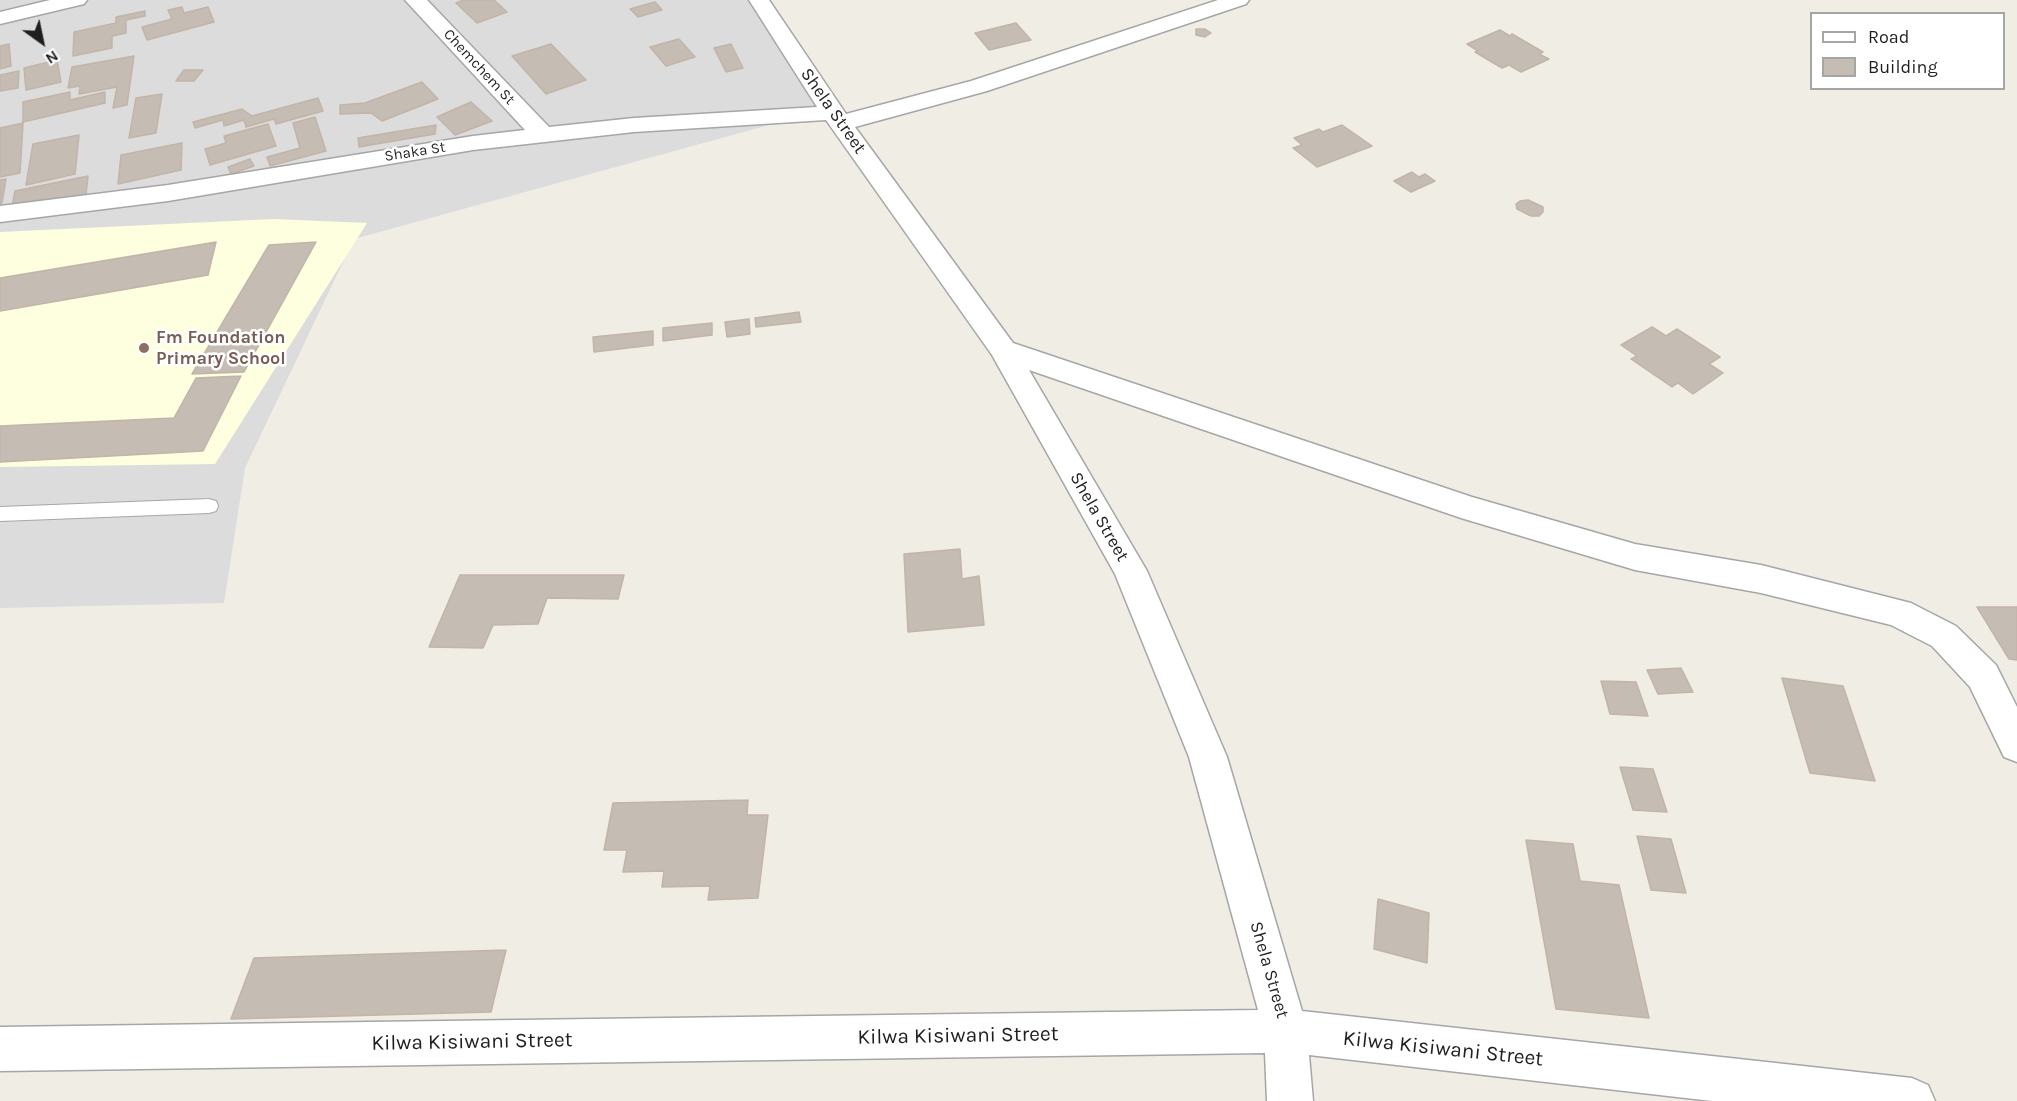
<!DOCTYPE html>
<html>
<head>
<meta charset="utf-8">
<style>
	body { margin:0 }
	#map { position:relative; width:2017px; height:1101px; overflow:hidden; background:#f0ede5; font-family:Karla,sans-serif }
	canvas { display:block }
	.legend { position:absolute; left:1810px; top:12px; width:195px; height:78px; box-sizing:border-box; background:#fff; border:2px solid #a5a5a5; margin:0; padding:8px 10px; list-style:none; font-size:18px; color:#1f1f1f }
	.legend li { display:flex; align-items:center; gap:12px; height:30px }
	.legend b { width:30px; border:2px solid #a5a5a5 }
	.north { position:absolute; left:12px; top:12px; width:60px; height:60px; -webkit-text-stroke:4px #fff; paint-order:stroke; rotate:147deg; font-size:16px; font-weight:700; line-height:24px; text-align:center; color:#1f1f1f }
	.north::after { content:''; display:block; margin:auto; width:21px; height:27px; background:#1f1f1f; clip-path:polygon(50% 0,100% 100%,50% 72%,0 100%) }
</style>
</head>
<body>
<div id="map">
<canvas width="2017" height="1101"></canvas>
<ul class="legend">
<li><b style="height:8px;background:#fff"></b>Road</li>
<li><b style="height:16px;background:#c5bcb4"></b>Building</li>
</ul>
<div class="north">N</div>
</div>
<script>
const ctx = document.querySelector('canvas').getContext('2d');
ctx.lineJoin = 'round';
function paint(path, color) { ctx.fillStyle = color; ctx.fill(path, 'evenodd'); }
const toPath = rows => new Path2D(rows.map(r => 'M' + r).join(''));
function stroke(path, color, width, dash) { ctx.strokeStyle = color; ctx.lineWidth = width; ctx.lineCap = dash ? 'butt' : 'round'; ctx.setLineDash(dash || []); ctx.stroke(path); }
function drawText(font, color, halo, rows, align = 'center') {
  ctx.font = font + ' Karla,sans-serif'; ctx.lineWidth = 5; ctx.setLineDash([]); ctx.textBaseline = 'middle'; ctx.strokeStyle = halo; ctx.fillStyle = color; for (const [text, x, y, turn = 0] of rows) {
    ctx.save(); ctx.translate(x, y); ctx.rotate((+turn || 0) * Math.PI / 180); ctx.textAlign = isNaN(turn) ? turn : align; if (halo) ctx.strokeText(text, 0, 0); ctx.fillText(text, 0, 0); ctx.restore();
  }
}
const residential = toPath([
	[0,0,749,0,838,106,354,239,245,468,224,603,0,608]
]);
const education = toPath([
	[274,219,367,223,215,464,0,467,0,232]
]);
const building = toPath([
	[464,0,494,0,507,12,477,23,456,3,464,0],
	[655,2,662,10,638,17,630,9,655,2],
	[182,7,184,13,208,7,214,22,147,40,142,27,172,19,168,10,182,7],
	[145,11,145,16,126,20,126,33,112,36,112,48,73,56,74,32,116,23,116,17,145,11],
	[1016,23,1031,40,989,50,975,33,1016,23],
	[1196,29,1205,29,1211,33,1205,37,1200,36,1196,35,1196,29],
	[1500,30,1510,36,1512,34,1543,52,1539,54,1549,59,1521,72,1509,65,1502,68,1475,52,1478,51,1467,44,1500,30],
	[679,39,695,57,666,66,650,47,679,39],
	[9,44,11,66,0,69,0,46,9,44],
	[551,44,586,80,546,94,512,56,551,44],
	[731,44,743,68,726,72,714,48,731,44],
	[134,56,127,105,113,108,117,87,79,94,80,86,68,88,72,67,134,56],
	[57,60,61,82,26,90,24,68,57,60],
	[184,70,203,70,194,81,176,81,184,70],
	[19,71,18,88,0,91,0,75,19,71],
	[422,82,438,99,382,121,371,113,340,114,340,105,365,103,422,82],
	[70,92,70,100,105,92,105,103,23,122,23,102,70,92],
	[162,94,156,133,129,138,136,98,162,94],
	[318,98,323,111,276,124,274,119,246,127,244,120,224,126,223,120,195,128,193,122,242,109,252,116,318,98],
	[471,102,492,121,455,135,437,117,471,102],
	[315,117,326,151,270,166,267,157,300,148,293,123,315,117],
	[23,123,20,173,0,177,0,128,23,123],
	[268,124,276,146,210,165,205,149,226,143,224,136,268,124],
	[436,125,435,134,359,147,358,138,436,125],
	[1342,125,1372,146,1317,167,1293,148,1302,145,1294,138,1319,129,1323,132,1342,125],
	[79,135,75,174,26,185,33,144,79,135],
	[182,143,181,170,118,184,121,155,182,143],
	[250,159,254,166,231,174,228,167,250,159],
	[1412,172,1419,177,1425,174,1435,181,1411,192,1394,181,1412,172],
	[88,176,86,195,11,211,15,191,88,176],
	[6,179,2,203,0,204,0,180,6,179],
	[1528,200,1543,207,1543,212,1539,216,1531,216,1517,209,1516,204,1520,201,1528,200],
	[216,242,208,275,0,311,0,278,216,242],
	[316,242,244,372,192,374,269,245,316,242],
	[799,312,801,322,756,327,755,318,799,312],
	[749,319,750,334,727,337,725,322,749,319],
	[712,323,712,335,663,341,663,328,712,323],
	[1652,327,1666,336,1677,329,1720,357,1709,364,1723,373,1693,394,1678,383,1672,387,1631,359,1637,356,1621,345,1652,327],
	[653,331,653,345,594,352,593,337,653,331],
	[241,376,203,451,0,462,0,426,174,418,196,378,241,376],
	[960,549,962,579,979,576,984,625,908,632,904,554,960,549],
	[460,575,624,575,618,599,547,598,538,624,493,625,483,648,429,647,460,575],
	[1977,607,2017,607,2017,660,2009,659,1977,607],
	[1681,668,1693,692,1658,694,1647,670,1681,668],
	[1782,678,1843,686,1875,781,1810,773,1782,678],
	[1601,681,1636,682,1648,716,1610,714,1601,681],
	[1620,767,1653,769,1667,812,1633,810,1620,767],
	[748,800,747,815,768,815,758,898,708,900,710,886,662,887,664,871,623,872,627,850,604,850,613,803,748,800],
	[1637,836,1671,839,1686,893,1651,890,1637,836],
	[1526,840,1573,844,1580,881,1619,885,1649,1018,1556,1009,1526,840],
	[1378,899,1429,913,1427,963,1374,949,1378,899],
	[506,950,491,1012,231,1019,254,958,506,950]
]);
const service = toPath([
	[209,499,216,501,218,506,216,511,209,513,0,521,0,507,209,499]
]);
const minor = toPath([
	[50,0,87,0,84,4,0,24,0,12,50,0],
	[405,0,427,0,549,127,634,118,817,107,749,0,769,0,846,114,971,81,1218,0,1249,0,1246,4,987,91,855,127,1013,343,1472,497,1635,544,1761,565,1911,603,1956,626,1996,665,2017,707,2017,762,2004,757,1970,687,1932,646,1891,625,1761,593,1635,570,1461,518,1029,370,1147,571,1227,757,1302,1011,1912,1078,1928,1085,1935,1101,1712,1101,1309,1055,1313,1101,1267,1101,1265,1053,0,1071,0,1027,1258,1010,1189,757,1115,574,992,355,826,120,634,132,473,150,168,201,0,222,0,206,168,185,473,136,525,130,405,0]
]);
const markers = [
	[144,348,6,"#8d6e63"]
];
const farStreetnames = [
	["Chemchem St",479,67,47],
	["Shaka St",415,152,-9]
];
const streetNames = [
	["Shela Street",833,111,55],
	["Shela Street",1099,517,60],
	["Shela Street",1269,970,74]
];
const educationNames = [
	["Fm Foundation",156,338],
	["Primary School",156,359]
];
const nearStreetnames = [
	["Kilwa Kisiwani Street",958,1036,-1],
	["Kilwa Kisiwani Street",472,1042,-1],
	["Kilwa Kisiwani Street",1443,1049,6]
];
paint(residential, '#dddcdc');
paint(education, '#feffdf');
paint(building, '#c5bcb4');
stroke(building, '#c2b4a7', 1.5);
stroke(service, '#a6a6a6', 2);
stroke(minor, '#a6a6a6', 3);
paint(service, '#fff');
paint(minor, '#fff');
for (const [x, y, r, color] of markers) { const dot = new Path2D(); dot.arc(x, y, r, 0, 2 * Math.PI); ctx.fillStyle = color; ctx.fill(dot); stroke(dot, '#fff', 2); }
drawText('15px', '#1f1f1f', '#fff', farStreetnames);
drawText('18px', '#1f1f1f', '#fff', streetNames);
drawText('bold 18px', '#785e54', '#fff', educationNames, 'left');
drawText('21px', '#1f1f1f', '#fff', nearStreetnames);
</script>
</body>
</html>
